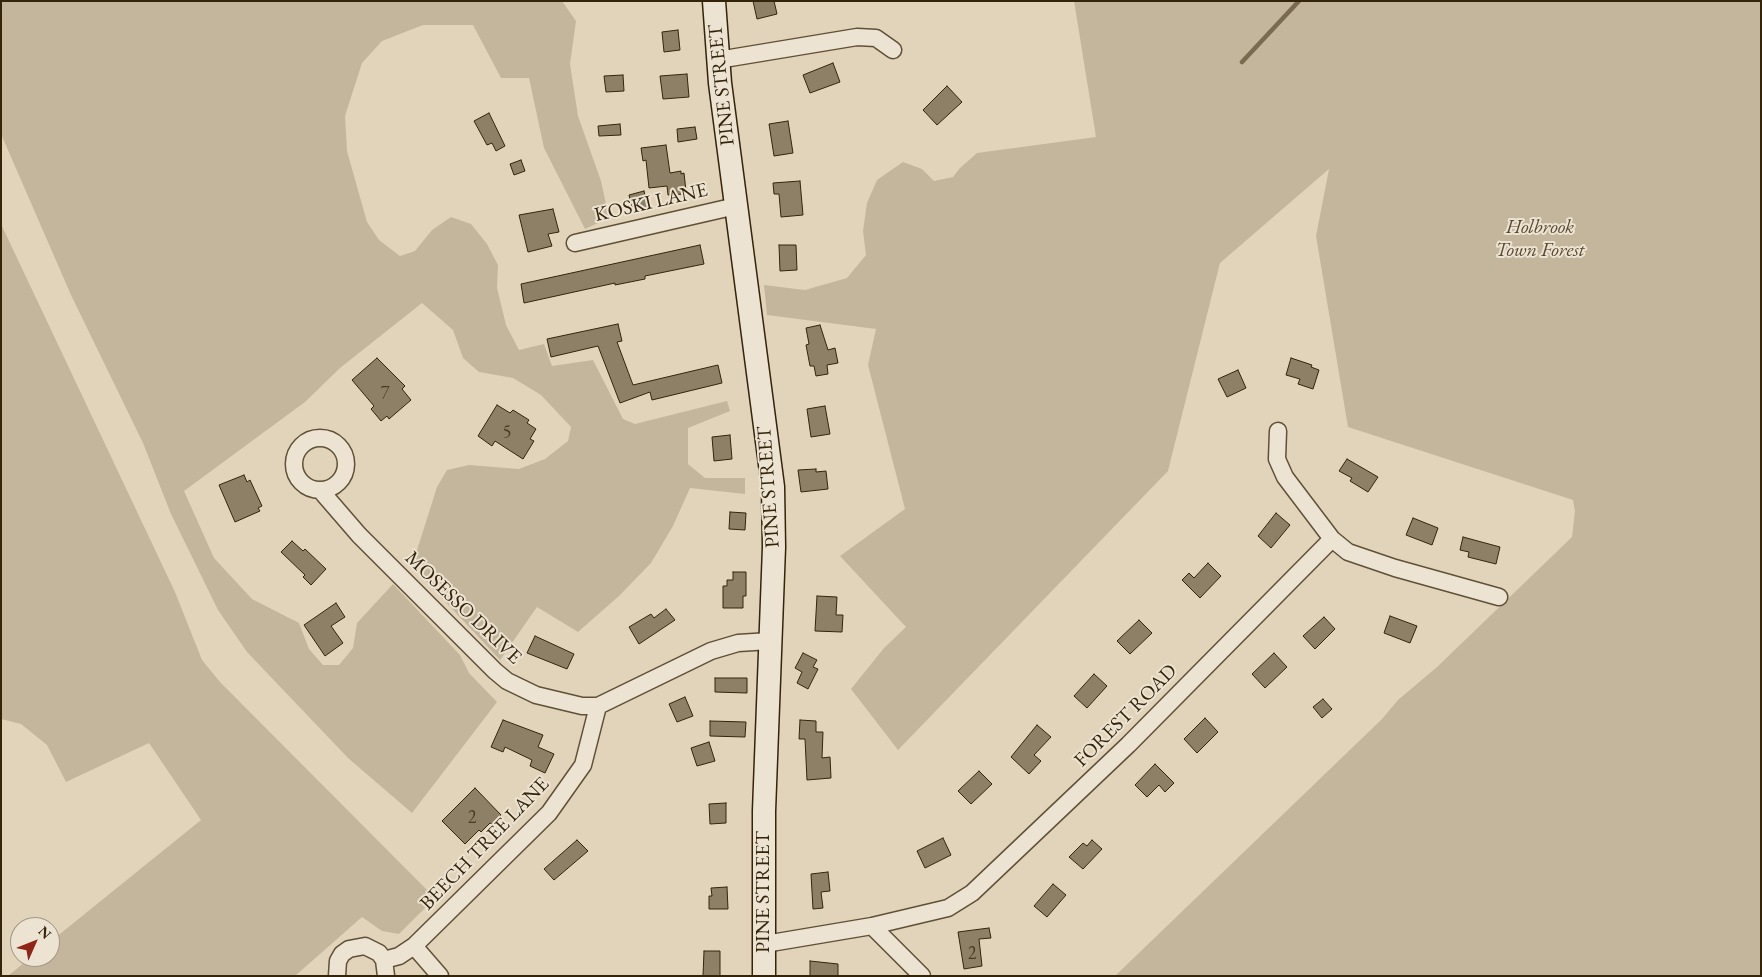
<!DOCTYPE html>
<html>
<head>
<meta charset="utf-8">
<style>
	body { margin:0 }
	#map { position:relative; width:1762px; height:977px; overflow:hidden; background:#e2d4ba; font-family:"EB Garamond",serif }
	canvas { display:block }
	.frame { position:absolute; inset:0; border:2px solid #34240a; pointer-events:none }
	.north { position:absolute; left:10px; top:917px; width:50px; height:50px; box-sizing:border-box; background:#ece3d2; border:1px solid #a29782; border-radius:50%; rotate:46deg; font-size:14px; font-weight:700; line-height:20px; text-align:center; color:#34240a }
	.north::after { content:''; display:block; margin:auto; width:18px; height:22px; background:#8f2418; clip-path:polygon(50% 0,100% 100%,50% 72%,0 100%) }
</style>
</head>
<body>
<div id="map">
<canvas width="1762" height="977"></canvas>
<div class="frame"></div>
<div class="north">N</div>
</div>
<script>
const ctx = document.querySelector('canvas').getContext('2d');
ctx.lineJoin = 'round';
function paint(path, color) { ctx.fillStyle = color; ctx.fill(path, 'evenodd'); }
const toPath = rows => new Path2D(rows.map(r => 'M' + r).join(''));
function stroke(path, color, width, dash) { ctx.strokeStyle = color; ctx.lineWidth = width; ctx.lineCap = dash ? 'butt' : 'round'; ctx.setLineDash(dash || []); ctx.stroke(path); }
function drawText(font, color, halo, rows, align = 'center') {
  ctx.font = font + ' "EB Garamond",serif'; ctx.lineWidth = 4; ctx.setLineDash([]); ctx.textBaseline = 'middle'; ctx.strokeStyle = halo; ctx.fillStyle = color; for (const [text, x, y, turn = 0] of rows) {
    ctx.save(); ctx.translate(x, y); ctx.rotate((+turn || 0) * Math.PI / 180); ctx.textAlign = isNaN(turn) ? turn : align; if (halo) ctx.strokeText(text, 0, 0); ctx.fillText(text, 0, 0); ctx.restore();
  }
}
const green = toPath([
	[1,1,562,1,576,21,570,64,578,116,601,181,609,218,585,229,544,148,529,78,501,78,473,25,423,25,382,41,362,63,345,116,347,151,367,222,379,240,400,256,415,251,432,230,451,217,471,224,487,244,498,265,497,288,506,325,519,350,544,344,552,366,593,360,623,419,635,424,727,401,730,411,688,428,688,464,705,478,745,478,745,494,690,488,673,526,651,563,619,596,578,632,537,607,500,660,412,566,437,487,447,470,469,465,519,469,545,459,568,441,571,427,541,395,513,378,479,372,463,358,453,330,422,303,340,368,305,402,184,491,214,558,252,599,299,623,309,649,323,665,339,665,353,648,357,623,393,584,460,655,469,673,497,702,412,813,348,758,247,652,218,610,171,514,143,443,71,295,1,134],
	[1074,1,1761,1,1761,976,1115,976,1382,719,1398,700,1437,667,1572,537,1575,511,1573,500,1348,427,1316,236,1329,169,1220,263,1168,471,898,750,851,689,884,648,906,627,840,556,905,509,868,365,876,329,767,315,764,285,805,290,847,278,866,255,863,231,867,203,877,180,903,162,922,169,934,181,953,177,960,168,977,153,1096,137],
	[1,224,175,592,202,660,220,682,435,898,399,934,382,931,362,917,295,976,8,976,31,957,50,957,50,942,201,820,149,743,66,782,47,745,21,724,1,719]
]);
const stream = toPath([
	[1242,62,1299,1]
]);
const building = toPath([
	[753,1,774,1,777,14,757,19,753,1],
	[678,30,680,50,664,52,662,32,678,30],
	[833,63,840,82,810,93,803,75,833,63],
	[687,74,689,97,663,99,660,76,687,74],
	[623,75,624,91,606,92,604,76,623,75],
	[947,86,962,102,937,125,923,110,947,86],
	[489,113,505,146,496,151,492,143,487,145,474,121,489,113],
	[788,121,793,153,774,156,769,124,788,121],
	[620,124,621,135,599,136,598,126,620,124],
	[695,127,697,139,678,142,677,129,695,127],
	[666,145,670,173,681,171,681,174,684,173,686,191,684,194,668,195,667,186,649,188,646,160,643,161,641,148,666,145],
	[521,160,525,171,514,175,510,164,521,160],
	[800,181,803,215,781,217,779,194,774,194,773,183,800,181],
	[644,191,648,208,633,212,629,195,644,191],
	[553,209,559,232,548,234,552,246,528,252,519,215,553,209],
	[700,245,704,264,645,276,645,279,615,285,615,283,524,303,521,284,700,245],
	[779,245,796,245,797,270,780,271,779,245],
	[618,324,622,341,617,342,633,385,718,365,722,383,652,400,650,392,620,403,598,346,551,357,547,339,618,324],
	[820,325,828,350,835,348,838,363,827,365,828,374,816,376,814,366,810,366,806,345,809,344,806,328,820,325],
	[377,358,405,386,402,389,411,400,389,419,387,416,381,421,371,409,374,406,352,380,377,358],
	[1291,358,1312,365,1311,367,1319,370,1313,389,1298,384,1300,379,1286,375,1291,358],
	[1238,370,1246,388,1227,397,1218,379,1238,370],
	[497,405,510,413,513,410,529,420,527,423,536,429,530,439,534,441,523,459,495,441,492,446,478,436,497,405],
	[825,406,830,434,811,437,807,409,825,406],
	[730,435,732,459,714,461,712,437,730,435],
	[1347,459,1378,477,1368,492,1350,481,1352,478,1339,471,1347,459],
	[816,469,816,472,826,471,828,489,801,492,798,470,816,469],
	[244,475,247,482,250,480,262,506,258,508,260,511,235,522,219,485,244,475],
	[730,512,746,513,745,530,729,529,730,512],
	[1276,513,1290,525,1271,548,1258,536,1276,513],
	[1413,518,1438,528,1432,545,1406,535,1413,518],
	[1463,537,1500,547,1496,564,1468,557,1469,552,1460,550,1463,537],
	[292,541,303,551,305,549,326,569,311,585,303,577,305,575,281,552,292,541],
	[1208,563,1221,576,1200,598,1182,580,1189,573,1194,578,1208,563],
	[733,572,746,572,746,596,743,596,743,608,723,608,723,586,727,586,727,580,733,580,733,572],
	[817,596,837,597,836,615,843,615,842,632,815,631,817,596],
	[336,603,345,617,331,626,343,643,325,656,304,625,336,603],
	[666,609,675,620,639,644,629,627,651,614,654,618,666,609],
	[1390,616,1417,626,1410,643,1384,633,1390,616],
	[1324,617,1335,629,1315,649,1303,636,1324,617],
	[1139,620,1152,633,1130,654,1117,641,1139,620],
	[535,636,574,654,567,669,527,653,535,636],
	[803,653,817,660,813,667,818,669,808,689,797,683,802,672,795,668,803,653],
	[1274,653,1287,667,1265,688,1252,674,1274,653],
	[1094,674,1107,686,1087,708,1074,696,1094,674],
	[715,678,747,678,747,693,715,692,715,678],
	[685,697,693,716,677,722,669,704,685,697],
	[1323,699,1332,709,1322,718,1313,707,1323,699],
	[1205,718,1218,732,1197,753,1184,739,1205,718],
	[503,720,543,735,538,747,554,754,545,773,530,766,532,760,505,747,503,752,491,747,503,720],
	[800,720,816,721,816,732,823,732,822,758,830,757,831,778,807,780,805,739,799,739,800,720],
	[710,721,746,722,745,737,710,736,710,721],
	[1037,725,1051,737,1034,755,1041,761,1029,774,1011,757,1037,725],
	[709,742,715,761,697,766,691,748,709,742],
	[1155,764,1174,783,1165,792,1159,785,1147,797,1135,785,1155,764],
	[979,771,992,784,971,804,958,791,979,771],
	[475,788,501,815,492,824,490,823,481,832,479,830,465,844,442,821,475,788],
	[726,803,726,823,710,824,709,804,726,803],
	[943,838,951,855,925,868,917,851,943,838],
	[577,840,588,851,554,880,544,869,577,840],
	[1092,840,1102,849,1083,869,1069,857,1083,843,1087,846,1092,840],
	[828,872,830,891,821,892,823,908,813,909,811,874,828,872],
	[1053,884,1066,895,1047,917,1034,906,1053,884],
	[727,887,728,909,709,909,709,896,712,896,711,888,727,887],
	[989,928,991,938,979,939,982,966,964,969,958,932,989,928],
	[704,951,720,951,720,976,703,976,704,951],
	[810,961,838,964,838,976,810,976,810,961]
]);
const minor = toPath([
	[718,60,857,37,876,38,893,50],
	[575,243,736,206],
	[1278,431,1277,459,1285,477,1332,539],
	'294 464a26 26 0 1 1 52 0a26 26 0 1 1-52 0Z',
	[321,491,359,535,495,671,507,681,536,695,582,706,598,706,711,651,738,643,770,641],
	[872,926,922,976],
	[765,944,872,926,948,908,972,893,1128,745,1332,539,1348,552,1395,568,1499,597],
	[414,946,440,976],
	[384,960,399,956,414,946,549,813,583,765,598,706],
	[337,976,338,961,342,954,349,949,365,946,379,953,384,960,386,976]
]);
const secondary = toPath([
	[714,1,720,83,773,487,774,547,764,811,764,976]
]);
const numberNames = [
	["7",385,394],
	["5",507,433],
	["2",472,818],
	["2",972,954]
];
const streetNames = [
	["PINE STREET",722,85,-96],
	["KOSKI LANE",651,203,-13],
	["PINE STREET",769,487,-94],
	["MOSESSO DRIVE",463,608,44],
	["FOREST ROAD",1126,716,-45],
	["BEECH TREE LANE",485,844,-46],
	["PINE STREET",764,892,-90]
];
const parkNames = [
	["Holbrook",1540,228],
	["Town Forest",1540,251]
];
paint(green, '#c4b69c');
stroke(stream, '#796a50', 4.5);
paint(building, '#8e8066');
stroke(building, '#34240a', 1);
stroke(minor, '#605036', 19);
stroke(secondary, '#34240a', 25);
stroke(minor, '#ece3d2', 16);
stroke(secondary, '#ece3d2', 22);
drawText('18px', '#4a3b21', null, numberNames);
drawText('20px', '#34240a', '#ece3d2', streetNames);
drawText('italic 20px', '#58482e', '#ece3d2', parkNames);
</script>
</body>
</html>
